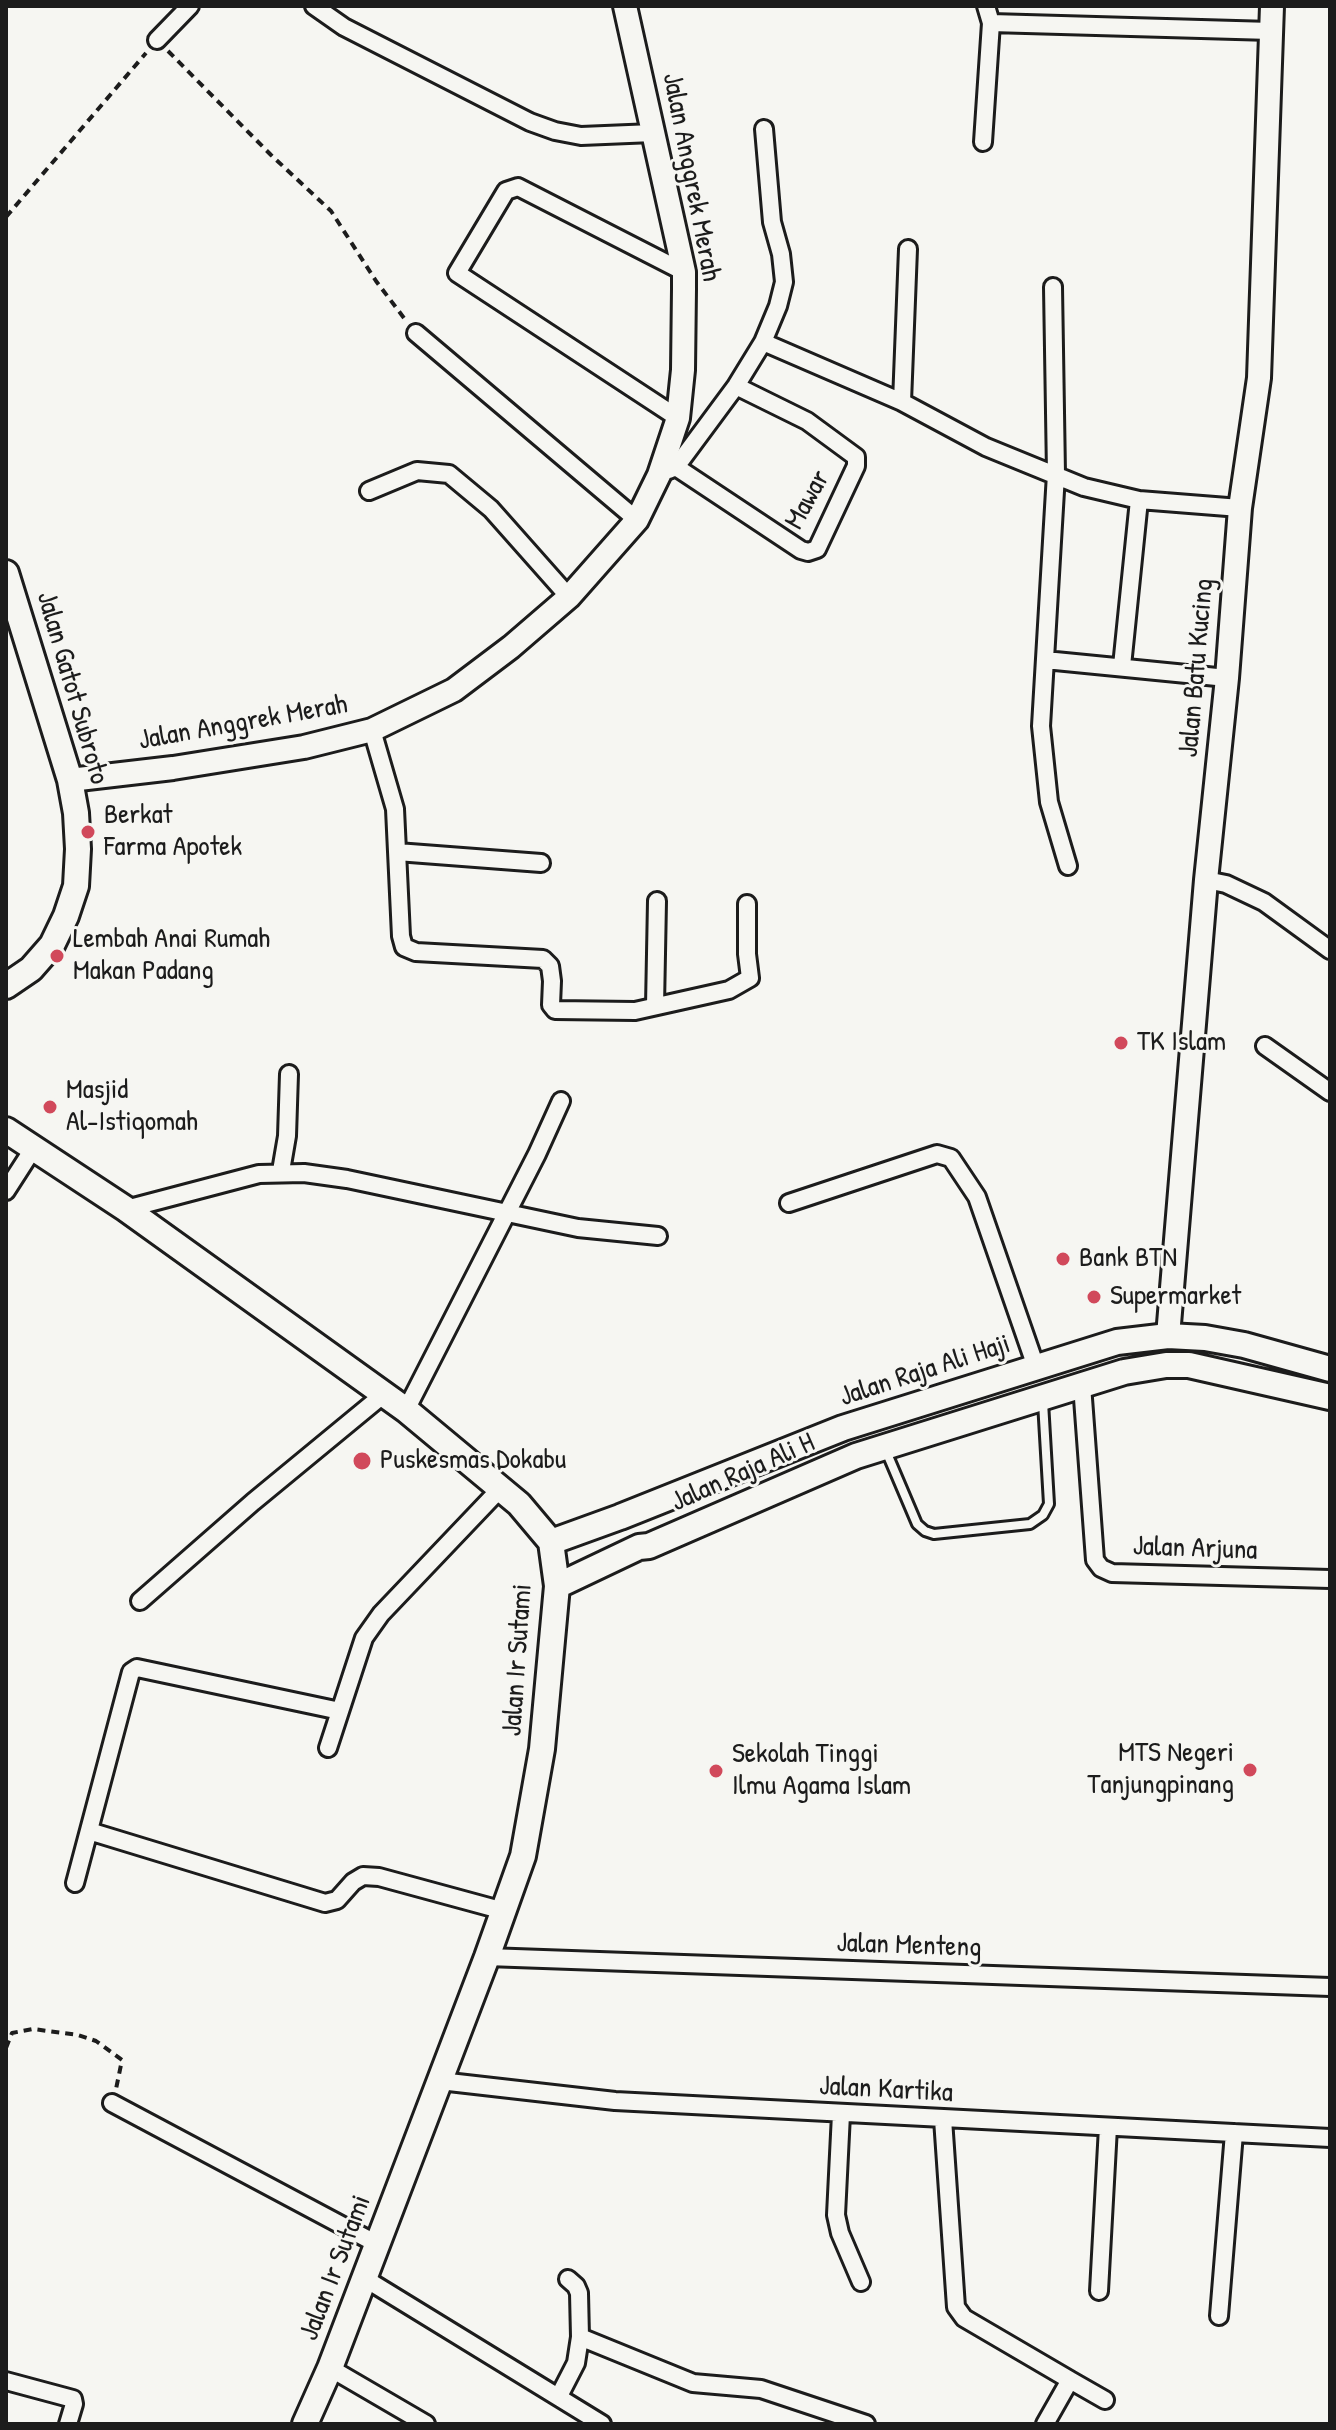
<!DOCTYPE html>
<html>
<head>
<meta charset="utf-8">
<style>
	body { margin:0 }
	#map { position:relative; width:1336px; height:2430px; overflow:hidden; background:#f6f6f2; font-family:"Patrick Hand",sans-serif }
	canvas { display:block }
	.frame { position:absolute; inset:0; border:8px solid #1c1c1c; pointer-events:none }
</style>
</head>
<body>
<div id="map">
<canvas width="1336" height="2430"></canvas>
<div class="frame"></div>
</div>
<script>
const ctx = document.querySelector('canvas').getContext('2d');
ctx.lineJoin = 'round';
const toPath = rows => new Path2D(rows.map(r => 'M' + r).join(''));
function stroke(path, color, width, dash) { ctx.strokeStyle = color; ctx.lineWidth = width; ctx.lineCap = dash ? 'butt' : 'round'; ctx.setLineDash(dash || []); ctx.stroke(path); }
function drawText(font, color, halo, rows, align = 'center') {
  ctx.font = font + ' "Patrick Hand",sans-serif'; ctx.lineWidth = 6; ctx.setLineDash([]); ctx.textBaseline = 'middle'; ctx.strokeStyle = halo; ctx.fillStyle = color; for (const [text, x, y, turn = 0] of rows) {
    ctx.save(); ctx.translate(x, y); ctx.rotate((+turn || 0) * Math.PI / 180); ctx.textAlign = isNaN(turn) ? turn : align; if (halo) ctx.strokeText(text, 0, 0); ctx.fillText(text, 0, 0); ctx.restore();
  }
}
const path = toPath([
	[168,51,271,155,331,211,376,281,407,322],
	[6,217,146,53],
	[6,2048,12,2033,33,2029,78,2035,96,2041,122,2060,116,2089]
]);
const lane = toPath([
	[886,1451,917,1524,925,1531,934,1534,1030,1524,1043,1515,1049,1504,1043,1402]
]);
const street = toPath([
	[314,6,344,27,530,122,555,131,581,136,653,133],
	[991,23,1271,31],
	[157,40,190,6],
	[983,142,991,23,986,6],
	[1053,287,1056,474,1041,726,1049,802,1068,866],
	[416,333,637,520],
	[763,342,902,402,986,447,1084,487,1139,500,1240,508],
	[902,402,908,249],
	[678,418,457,273,506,191,518,187,684,272],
	[676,467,801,550,808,552,817,549,856,466,856,457,807,421,736,386],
	[669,470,676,467,736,386,763,342,778,306,784,282,781,254,772,222,764,129],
	[369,491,417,471,449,474,491,509,569,597],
	[1045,660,1227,678],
	[1122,666,1139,500],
	[372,730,395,809,401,936,404,947,416,952,543,959,550,966,552,981,551,1005,555,1010,635,1011,729,990,750,978,747,954,747,904],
	[397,852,541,863],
	[1206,880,1226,884,1264,902,1330,950],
	[655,1006,657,901],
	[1265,1046,1330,1092],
	[281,1171,287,1136,289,1074],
	[6,1191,33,1149],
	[789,1203,937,1154,951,1158,977,1197,1036,1367],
	[126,1209,259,1174,304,1173,347,1179,578,1228,658,1236],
	[1082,1385,1095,1560,1101,1568,1112,1573,1330,1579],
	[406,1410,537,1154,561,1101],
	[140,1601,253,1502,384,1394],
	[328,1748,364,1638,381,1614,500,1489],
	[89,1831,325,1903,337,1900,353,1882,363,1876,379,1877,504,1911],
	[75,1883,131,1672,137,1668,340,1711],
	[487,1957,1330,1987],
	[440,2081,615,2101,1330,2138],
	[112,2103,377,2244],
	[841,2114,836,2215,840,2233,861,2282],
	[943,2119,956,2307,964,2318,1070,2380,1045,2424],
	[364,2278,602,2424],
	[1099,2291,1108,2127],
	[1219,2316,1234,2133],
	[580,2337,693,2383,761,2389,866,2424],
	[330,2368,426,2424],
	[1070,2380,1105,2400],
	[6,2381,73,2399,74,2404,68,2424],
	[559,2396,576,2363,580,2337,579,2293,576,2286,568,2279]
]);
const secondary = toPath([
	[70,780,173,768,304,747,372,730,454,690,511,647,569,597,637,520,659,475,678,418,683,370,684,289,684,272,625,6],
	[1168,1336,1206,880,1227,678,1240,508,1259,378,1272,6]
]);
const primary = toPath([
	[6,573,70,780,76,813,78,849,76,886,66,916,52,945,31,969,6,986],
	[6,1130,126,1209,406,1410,519,1504,551,1542,557,1586,542,1749,523,1856,487,1957,330,2368,305,2424],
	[551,1542,620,1517,843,1428,1117,1342,1168,1336,1205,1338,1244,1345,1330,1369],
	[557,1586,639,1547,649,1546,856,1456,1124,1372,1166,1365,1189,1365,1330,1397]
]);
const markers = [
	[88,832,8,"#d1495b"],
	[57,956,8,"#d1495b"],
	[1121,1043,8,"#d1495b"],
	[50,1107,8,"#d1495b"],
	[1063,1259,8,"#d1495b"],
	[1094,1297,8,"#d1495b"],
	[362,1461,10,"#d1495b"],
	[1250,1770,8,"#d1495b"],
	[716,1771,8,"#d1495b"]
];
const streetNames = [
	["Jalan Anggrek Merah",691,177,79],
	["Mawar",808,500,-61],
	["Jalan Batu Kucing",1197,668,-85],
	["Jalan Gatot Subroto",72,688,74],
	["Jalan Anggrek Merah",243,723,-10],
	["Jalan Raja Ali Haji",925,1371,-18],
	["Jalan Raja Ali H",743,1473,-24],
	["Jalan Arjuna",1195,1549,2],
	["Jalan Ir Sutami",518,1660,-86],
	["Jalan Menteng",909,1946,2],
	["Jalan Kartika",886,2090,3],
	["Jalan Ir Sutami",336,2268,-69]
];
const poiNames = [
	["Berkat",104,816],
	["Farma Apotek",104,848],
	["Lembah Anai Rumah",73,940],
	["Makan Padang",73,972],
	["TK Islam",1137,1043],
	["Masjid",66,1091],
	["Al-Istiqomah",66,1123],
	["Bank BTN",1079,1259],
	["Supermarket",1110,1297],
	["Puskesmas Dokabu",380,1461],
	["MTS Negeri",1234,1754,"right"],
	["Tanjungpinang",1234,1786,"right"],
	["Sekolah Tinggi",732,1755],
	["Ilmu Agama Islam",732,1787]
];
stroke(lane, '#1c1c1c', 14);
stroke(street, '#1c1c1c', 22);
stroke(secondary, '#1c1c1c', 28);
stroke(primary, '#1c1c1c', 30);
stroke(path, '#1c1c1c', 4, [8, 6]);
stroke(lane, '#f6f6f2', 8);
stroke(street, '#f6f6f2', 16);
stroke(secondary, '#f6f6f2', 22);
stroke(primary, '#f6f6f2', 24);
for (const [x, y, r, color] of markers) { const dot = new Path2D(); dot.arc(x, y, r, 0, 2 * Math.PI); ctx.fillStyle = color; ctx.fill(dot); stroke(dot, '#f6f6f2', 3); }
drawText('28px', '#1c1c1c', '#f6f6f2', streetNames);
drawText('28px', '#1c1c1c', '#f6f6f2', poiNames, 'left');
</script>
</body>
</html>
